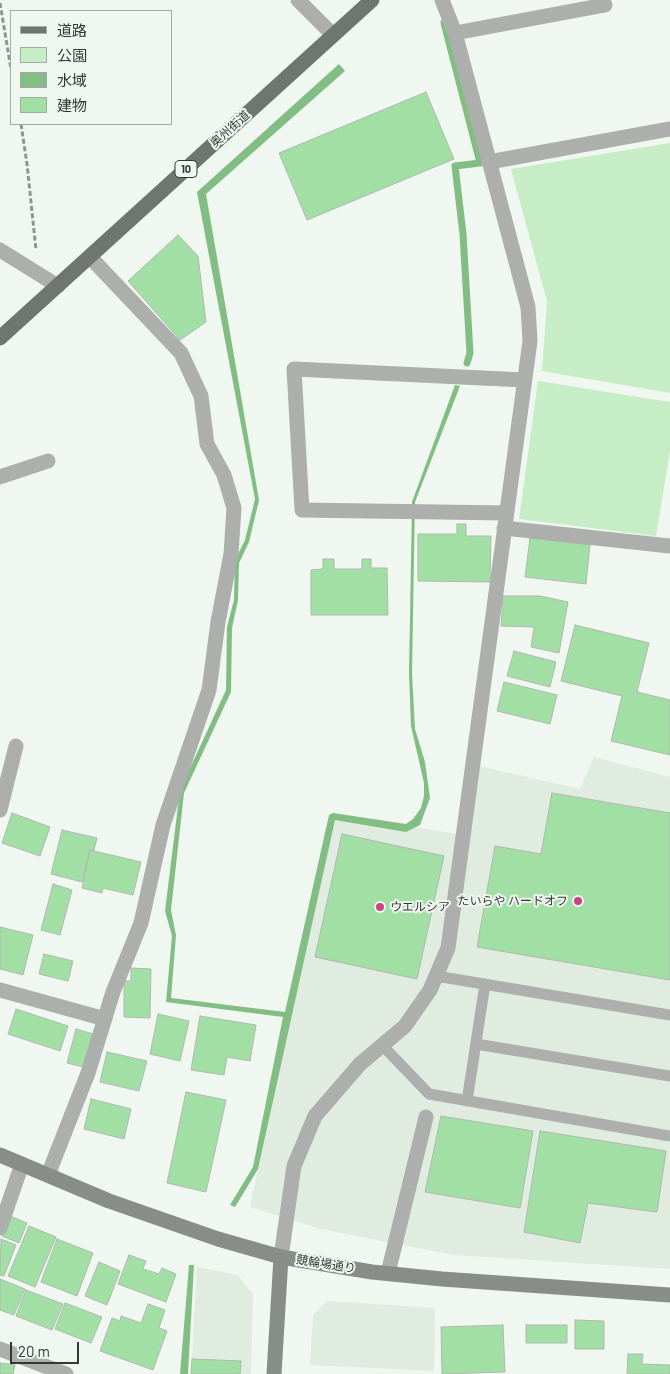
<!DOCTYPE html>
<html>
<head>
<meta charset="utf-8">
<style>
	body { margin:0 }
	#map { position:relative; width:670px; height:1374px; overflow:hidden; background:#f0f7f0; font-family:Barlow,"Noto Sans JP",sans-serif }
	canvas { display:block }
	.legend { position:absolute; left:10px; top:10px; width:162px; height:115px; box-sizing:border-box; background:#f0f7f0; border:1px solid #a5aaa5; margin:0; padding:6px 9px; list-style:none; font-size:15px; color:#343734 }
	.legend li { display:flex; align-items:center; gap:10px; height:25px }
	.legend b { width:25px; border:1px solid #a5aaa5 }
	.scale { position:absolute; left:10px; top:1342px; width:69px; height:22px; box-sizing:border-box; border:2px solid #343734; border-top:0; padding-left:6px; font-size:15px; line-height:18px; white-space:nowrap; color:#343734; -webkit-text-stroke:4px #f0f7f0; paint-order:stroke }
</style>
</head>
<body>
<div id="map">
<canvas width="670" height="1374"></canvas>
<ul class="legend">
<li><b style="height:6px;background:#6f756f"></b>道路</li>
<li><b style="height:14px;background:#c7edc7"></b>公園</li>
<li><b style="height:14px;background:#82bd84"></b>水域</li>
<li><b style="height:14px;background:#a2dfa4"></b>建物</li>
</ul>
<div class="scale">20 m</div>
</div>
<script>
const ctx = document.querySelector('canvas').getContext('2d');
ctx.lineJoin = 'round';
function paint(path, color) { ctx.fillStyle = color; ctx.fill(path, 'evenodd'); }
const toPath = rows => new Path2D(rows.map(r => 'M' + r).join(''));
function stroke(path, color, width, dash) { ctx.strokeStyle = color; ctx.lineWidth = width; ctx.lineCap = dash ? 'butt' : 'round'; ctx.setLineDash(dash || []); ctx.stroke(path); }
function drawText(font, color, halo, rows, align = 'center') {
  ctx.font = font + ' Barlow,"Noto Sans JP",sans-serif'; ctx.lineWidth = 4; ctx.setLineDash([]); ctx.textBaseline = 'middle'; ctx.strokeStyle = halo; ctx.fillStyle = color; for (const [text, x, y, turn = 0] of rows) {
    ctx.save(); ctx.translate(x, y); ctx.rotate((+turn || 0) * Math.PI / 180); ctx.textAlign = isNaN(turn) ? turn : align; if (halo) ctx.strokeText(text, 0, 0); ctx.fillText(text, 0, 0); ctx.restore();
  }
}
const built = toPath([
	[594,757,670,777,670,1269,453,1255,321,1229,250,1207,334,814,469,836,479,766,580,789],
	[197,1267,238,1275,253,1294,251,1374,191,1374],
	[327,1301,435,1308,434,1371,310,1365,313,1315]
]);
const green = toPath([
	[670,143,670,393,542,371,547,301,511,169],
	[538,381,670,402,670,451,656,536,519,519]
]);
const water = toPath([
	[339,64,345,71,206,194,259,500,249,542,239,563,238,600,232,628,231,692,184,793,171,910,176,935,171,998,285,1012,329,815,333,813,406,824,413,819,421,808,424,796,424,783,411,726,409,673,412,502,455,385,460,386,415,502,412,673,415,729,425,762,430,798,420,825,406,832,335,820,258,1169,235,1207,230,1205,253,1167,283,1017,166,1002,172,936,165,911,180,790,226,690,227,627,234,600,235,560,245,540,255,499,197,192],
	[189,1265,194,1265,188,1374,180,1374]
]);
const stream = toPath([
	[444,23,480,163,455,166,463,234,470,353,467,363]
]);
const building = toPath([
	[426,92,454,159,307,220,279,153,426,92],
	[178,235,198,256,206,322,180,340,128,281,178,235],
	[457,524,466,524,466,536,491,536,490,582,418,581,418,534,457,534,457,524],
	[530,538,590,545,586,584,525,577,530,538],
	[323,559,334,559,334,569,362,569,362,559,371,559,371,568,387,568,388,615,311,615,311,570,323,569,323,559],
	[503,596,540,596,568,602,559,653,531,647,534,627,501,626,503,596],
	[575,625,649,643,637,692,670,700,670,755,611,741,622,696,561,681,575,625],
	[514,651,556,662,550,687,507,676,514,651],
	[504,682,557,695,550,724,497,711,504,682],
	[552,793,670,813,670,980,477,947,495,846,541,854,552,793],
	[12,813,50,827,40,856,2,843,12,813],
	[62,830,97,838,94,850,90,850,82,882,51,874,62,830],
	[342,834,444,856,417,979,315,957,342,834],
	[90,850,141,862,133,895,103,888,102,893,82,888,90,850],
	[53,884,72,890,60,935,41,930,53,884],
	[0,927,33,935,23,975,0,969,0,927],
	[44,954,73,961,68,981,39,974,44,954],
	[131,968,151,969,150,1018,124,1017,124,981,131,981,131,968],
	[16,1009,68,1026,60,1051,8,1034,16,1009],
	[158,1014,189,1021,180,1061,150,1054,158,1014],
	[200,1016,256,1025,250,1061,227,1057,224,1075,191,1070,200,1016],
	[76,1029,93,1034,83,1067,67,1063,76,1029],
	[107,1052,147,1061,139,1091,100,1082,107,1052],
	[186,1092,226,1100,206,1192,167,1183,186,1092],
	[91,1099,131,1109,124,1139,84,1129,91,1099],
	[441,1116,533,1131,520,1208,425,1192,441,1116],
	[540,1131,666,1151,657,1212,588,1203,580,1243,524,1232,540,1131],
	[10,1216,27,1223,19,1243,2,1236,10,1216],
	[29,1226,56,1237,35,1287,8,1276,29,1226],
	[1,1239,16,1245,4,1276,0,1275,1,1239],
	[57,1239,93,1253,77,1296,41,1282,57,1239],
	[129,1255,146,1261,143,1269,159,1274,162,1268,176,1274,166,1302,118,1284,129,1255],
	[99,1262,120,1271,107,1305,85,1296,99,1262],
	[0,1279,25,1289,14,1315,0,1310,0,1279],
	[26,1290,63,1304,52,1330,16,1316,26,1290],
	[65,1303,102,1317,91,1343,55,1329,65,1303],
	[148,1304,165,1310,159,1328,167,1331,153,1370,100,1351,112,1318,120,1321,121,1316,141,1323,148,1304],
	[575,1320,604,1321,604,1349,575,1349,575,1320],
	[503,1325,505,1372,442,1374,441,1327,503,1325],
	[526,1325,567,1325,567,1343,526,1343,526,1325],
	[628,1354,643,1354,642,1364,670,1365,670,1374,627,1374,628,1354],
	[192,1359,241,1361,240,1374,191,1374,192,1359],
	[0,1363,15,1365,13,1374,0,1374,0,1363]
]);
const path = toPath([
	[0,3,11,69],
	[21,124,27,164,36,250]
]);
const lane = toPath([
	[436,976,670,1015],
	[476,1044,670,1076],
	[382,1045,429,1094,670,1136],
	[467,1101,485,984]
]);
const street = toPath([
	[298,0,333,35],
	[455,33,605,5],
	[489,162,670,129],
	[0,250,58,286],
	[0,477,48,461],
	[506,513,302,510,294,369,524,380],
	[504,528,670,546],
	[0,810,16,746],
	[0,990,105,1019],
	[48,1175,88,1073,113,992,141,923,163,825,209,690,218,622,231,554,234,508,224,475,207,444,201,396,181,353,90,257],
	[0,1228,22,1164],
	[281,1257,294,1166,315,1116,360,1064,405,1026,430,990,448,948,530,341,528,307,455,33,442,0],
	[388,1273,426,1117],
	[0,1349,66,1374]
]);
const secondary = toPath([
	[0,1155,109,1201,218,1239,281,1257,372,1272,442,1279,670,1295],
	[274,1374,281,1257]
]);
const primary = toPath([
	[0,338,372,0]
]);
const markers = [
	[578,901,5,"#ca4382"],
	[380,907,5,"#ca4382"]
];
const shields = [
	[186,169,22]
];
const shieldNames = [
	["10",186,169]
];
const streetNames = [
	["奥州街道",230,129,-42],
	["競輪場通り",326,1264,9]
];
const poiNames = [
	["たいらや ハードオフ",568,901],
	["ウエルシア",390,907,"left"]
];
paint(built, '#e0ece0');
paint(green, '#c7edc7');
paint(water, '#82bd84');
stroke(stream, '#82bd84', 7);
paint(building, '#a2dfa4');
stroke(building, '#b0b7b0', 1);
stroke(path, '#8f948f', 3, [5, 2.5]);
stroke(lane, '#acafac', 11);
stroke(street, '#acafac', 15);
stroke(secondary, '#888d88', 15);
stroke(primary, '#6f756f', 15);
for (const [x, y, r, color] of markers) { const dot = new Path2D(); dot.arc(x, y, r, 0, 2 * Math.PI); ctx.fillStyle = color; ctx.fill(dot); stroke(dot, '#f0f7f0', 2); }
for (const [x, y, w] of shields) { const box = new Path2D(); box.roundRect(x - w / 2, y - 8.5, w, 17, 4); ctx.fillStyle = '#f0f7f0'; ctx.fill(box); stroke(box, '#343734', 1); }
drawText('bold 11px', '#343734', null, shieldNames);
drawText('12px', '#343734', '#f0f7f0', streetNames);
drawText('12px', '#343734', '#f0f7f0', poiNames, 'right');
</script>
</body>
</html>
